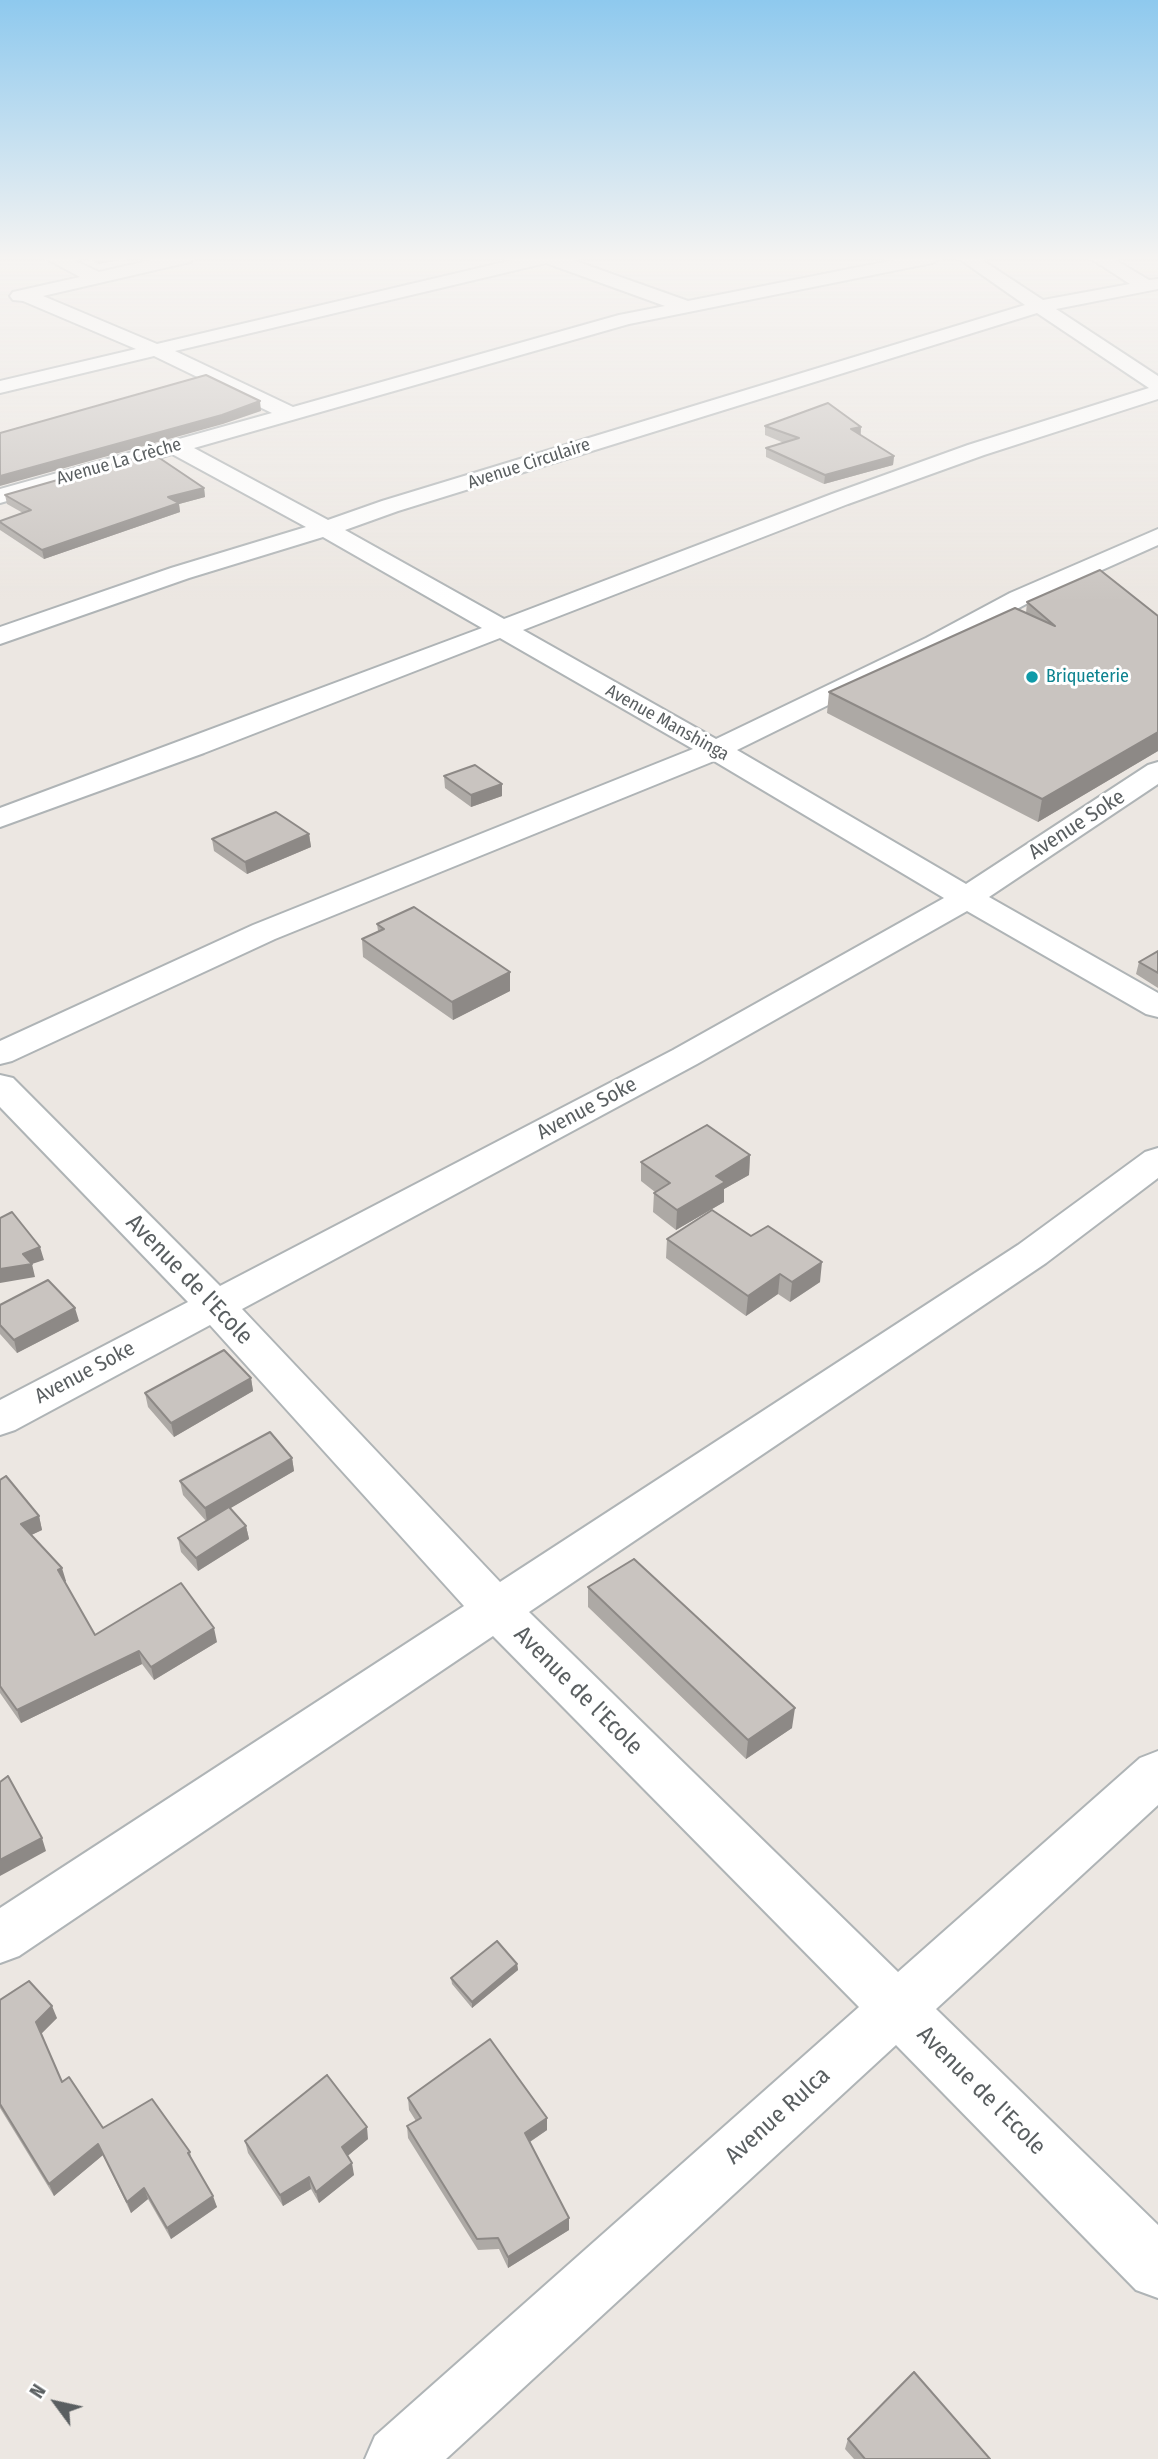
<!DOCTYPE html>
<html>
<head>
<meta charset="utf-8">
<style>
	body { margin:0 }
	#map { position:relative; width:1158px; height:2459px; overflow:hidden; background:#ece7e2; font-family:"Fira Sans Condensed",sans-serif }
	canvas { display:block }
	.north { position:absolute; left:21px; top:2368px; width:70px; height:70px; -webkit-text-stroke:5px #fff; paint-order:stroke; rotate:303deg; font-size:19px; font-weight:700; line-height:28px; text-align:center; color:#5a5f61 }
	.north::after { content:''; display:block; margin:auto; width:24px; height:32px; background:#5a5f61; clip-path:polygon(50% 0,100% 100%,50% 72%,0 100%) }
</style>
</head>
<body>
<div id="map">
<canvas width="1158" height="2459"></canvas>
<div class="north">N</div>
</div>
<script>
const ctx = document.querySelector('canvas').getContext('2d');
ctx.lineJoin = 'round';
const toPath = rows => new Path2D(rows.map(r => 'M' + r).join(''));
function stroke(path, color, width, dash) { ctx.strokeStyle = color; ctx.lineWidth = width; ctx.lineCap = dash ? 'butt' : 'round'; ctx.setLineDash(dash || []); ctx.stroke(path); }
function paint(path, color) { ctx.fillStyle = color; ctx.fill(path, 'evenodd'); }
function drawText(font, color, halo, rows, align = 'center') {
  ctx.font = font + ' "Fira Sans Condensed",sans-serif'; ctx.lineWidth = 6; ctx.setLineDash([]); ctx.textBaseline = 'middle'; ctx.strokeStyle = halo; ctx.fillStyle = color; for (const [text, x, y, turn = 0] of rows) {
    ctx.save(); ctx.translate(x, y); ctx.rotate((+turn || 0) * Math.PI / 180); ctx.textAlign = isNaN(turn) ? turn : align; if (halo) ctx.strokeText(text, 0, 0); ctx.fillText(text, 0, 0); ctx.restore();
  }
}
const minor = toPath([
	[45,258,69,258,99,272,160,258,193,258,190,262,43,296,157,344,521,258,567,258,688,301,904,258,941,258,932,263,629,324,194,448,328,520,382,501,1025,305,958,258,979,258,1043,300,1130,284,1090,258,1112,258,1149,280,1158,279,1158,289,1056,309,1158,376,1158,399,984,455,848,504,523,630,716,739,926,638,1010,593,1158,529,1158,545,1028,603,944,648,737,750,966,884,1148,765,1158,762,1158,784,989,897,1158,993,1158,1017,1146,1014,967,911,697,1064,242,1309,500,1582,1018,1245,1145,1152,1158,1148,1158,1178,1046,1263,529,1612,898,1972,1140,1758,1158,1751,1158,1805,936,2009,1158,2225,1158,2298,1136,2290,896,2045,446,2459,365,2459,375,2436,859,2007,493,1636,19,1956,0,1963,0,1908,464,1606,210,1325,15,1430,0,1435,0,1400,188,1302,0,1107,0,1075,13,1078,220,1286,673,1050,944,898,714,761,275,939,12,1061,0,1064,0,1041,253,925,693,749,500,638,204,753,0,827,0,808,482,628,323,537,189,578,0,644,0,627,171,568,306,527,172,454,0,503,0,489,272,413,154,356,0,393,0,381,136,349,23,301,13,300,10,296,13,292,80,277,45,258],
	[546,263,665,306,619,315,293,407,175,351,546,263],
	[1037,313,1149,388,968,445,832,494,504,619,345,530,398,511,1037,313]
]);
const wall = toPath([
	[87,258,133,258,98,264],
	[765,426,861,427,861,435,894,456,893,465,824,484,766,457,766,448,784,443,765,435],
	[204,488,205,497,179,504,180,512,44,559,0,530,0,521,23,513,7,504,5,495],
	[1027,602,1158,616,1158,751,1038,822,827,713,829,692,1026,613],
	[444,776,502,784,502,796,471,807,445,788],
	[309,834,311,847,247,874,214,851,212,839],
	[377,924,510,972,510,991,453,1020,363,957,362,939,378,931],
	[1158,951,1158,988,1136,974,1139,962],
	[750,1155,749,1175,724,1189,724,1202,676,1230,653,1212,654,1193,655,1192,641,1181,641,1162],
	[751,1236,820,1282,790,1302,778,1294,746,1316,666,1258,667,1239],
	[0,1305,79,1321,17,1353,0,1334],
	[251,1378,253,1391,174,1437,148,1407,145,1393],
	[292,1458,294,1471,230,1508,246,1526,249,1539,198,1571,181,1552,178,1538,206,1521,183,1495,180,1481],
	[0,1480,39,1516,42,1530,31,1535,66,1581,65,1582,95,1635,217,1642,154,1680,142,1664,21,1723,0,1693],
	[588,1587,792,1728,746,1759,588,1607],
	[517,1964,518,1970,472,2008,452,1984,451,1978],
	[0,2000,57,2018,41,2034,62,2082,103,2128,190,2152,192,2161,217,2207,171,2239,148,2199,131,2213,103,2155,54,2196,0,2108],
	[408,2098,547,2118,547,2130,530,2142,569,2218,569,2230,508,2268,499,2249,478,2250,408,2138,407,2126,416,2121,409,2110],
	[368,2139,347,2156,354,2175,319,2203,311,2189,283,2206,248,2153,245,2141],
	[848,2439,990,2459,854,2459,845,2449]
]);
const shadedWall = toPath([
	[97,258,133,258,98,264],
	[260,401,261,411,223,424,0,486,0,476],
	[861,427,860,436,851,429],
	[894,456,893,465,824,484,825,475],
	[204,488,205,497,179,504,180,512,44,559,42,550,168,497],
	[1158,732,1158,751,1038,822,1042,799],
	[502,784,502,796,471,807,471,795],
	[309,834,311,847,247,874,245,862],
	[510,972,510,991,453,1020,452,1002],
	[750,1155,749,1175,724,1189,724,1202,676,1230,677,1210,716,1176],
	[40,1247,44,1260,32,1264,35,1277,0,1283,0,1269,23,1254],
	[822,1262,820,1282,790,1302,792,1282],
	[780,1274,778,1294,746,1316,748,1296],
	[75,1308,79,1321,17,1353,14,1340],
	[251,1378,253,1391,174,1437,171,1423],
	[292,1458,294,1471,207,1522,205,1508],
	[39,1516,42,1530,25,1538,21,1524],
	[246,1526,249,1539,198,1571,196,1558],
	[62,1568,66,1581,62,1584,58,1570],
	[214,1628,217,1642,154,1680,151,1667],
	[139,1651,142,1664,21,1723,17,1710],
	[795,1708,792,1728,746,1759,748,1740],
	[42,1838,46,1851,0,1876,0,1860],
	[517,1964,518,1970,472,2008,472,2002],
	[52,2006,57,2018,41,2034,36,2022],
	[547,2118,547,2130,525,2145,525,2133],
	[367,2127,368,2139,344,2159,342,2147],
	[98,2144,103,2155,54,2196,49,2184],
	[352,2163,354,2175,319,2203,316,2192],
	[309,2177,311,2189,283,2206,280,2195],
	[144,2188,148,2199,131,2213,127,2202],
	[213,2196,217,2207,171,2239,167,2228],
	[569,2218,569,2230,508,2268,508,2257]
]);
const building = toPath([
	[206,375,260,401,222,415,0,476,0,433,206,375],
	[828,403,861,427,851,429,894,456,825,475,766,448,799,438,765,426,828,403],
	[152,453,204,488,168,497,179,503,42,550,0,522,0,521,31,510,5,495,152,453],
	[1100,570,1158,616,1158,732,1042,799,829,692,1015,608,1055,626,1027,602,1100,570],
	[475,765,502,784,471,795,444,776,475,765],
	[276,812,309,834,245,862,212,839,276,812],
	[414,907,510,972,452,1002,362,939,384,929,377,924,414,907],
	[1158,951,1158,973,1139,962,1158,951],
	[707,1125,750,1155,716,1176,725,1182,677,1210,654,1193,670,1183,641,1162,707,1125],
	[712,1210,751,1236,768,1226,822,1262,792,1282,780,1274,748,1296,667,1239,712,1210],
	[12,1212,40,1247,23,1254,32,1264,0,1269,0,1218,12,1212],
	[48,1280,75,1308,14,1340,0,1325,0,1305,48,1280],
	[224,1350,251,1378,171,1423,145,1393,224,1350],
	[270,1432,292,1458,205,1508,180,1481,270,1432],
	[6,1476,39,1516,21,1524,62,1568,58,1570,95,1635,181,1583,214,1628,151,1667,139,1651,17,1710,0,1686,0,1480,6,1476],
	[229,1507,246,1526,196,1558,178,1538,229,1507],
	[634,1559,795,1708,748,1740,588,1587,634,1559],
	[8,1776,42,1838,0,1860,0,1782,8,1776],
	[497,1941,517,1964,472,2002,451,1978,497,1941],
	[29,1981,52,2006,36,2022,62,2082,69,2077,103,2128,152,2099,190,2152,188,2153,213,2196,167,2228,144,2188,127,2202,98,2144,49,2184,0,2104,0,2000,29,1981],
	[490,2039,547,2118,525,2133,569,2218,508,2257,498,2238,477,2239,407,2126,421,2118,408,2098,490,2039],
	[327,2075,367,2127,342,2147,352,2163,316,2192,309,2177,280,2195,245,2141,327,2075],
	[914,2372,990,2459,865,2459,848,2439,914,2372]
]);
const markers = [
	[1032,677,7,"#0f9aa8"]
];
const farStreetnames = [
	["Avenue La Crèche",119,462,-16],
	["Avenue Circulaire",529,464,-18],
	["Avenue Manshinga",667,723,29]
];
const farCulturenames = [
	["Briqueterie",1046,677]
];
const streetNames = [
	["Avenue Soke",1077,825,-33],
	["Avenue Soke",587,1109,-28],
	["Avenue Soke",85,1373,-28]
];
const nearStreetnames = [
	["Avenue de l'Ecole",189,1280,46],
	["Avenue de l'Ecole",578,1691,45],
	["Avenue de l'Ecole",981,2091,45],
	["Avenue Rulca",778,2116,-42]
];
stroke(minor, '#afb4b6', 4);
paint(minor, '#fff');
paint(wall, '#ada9a5');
paint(shadedWall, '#8d8986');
paint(building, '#c9c4c0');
stroke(building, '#8d8986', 2);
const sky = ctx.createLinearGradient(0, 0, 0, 602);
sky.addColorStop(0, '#8ec9ee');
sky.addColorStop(0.43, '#f6f4f2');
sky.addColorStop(1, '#f6f4f200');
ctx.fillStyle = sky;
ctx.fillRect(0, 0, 1158, 602);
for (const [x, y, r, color] of markers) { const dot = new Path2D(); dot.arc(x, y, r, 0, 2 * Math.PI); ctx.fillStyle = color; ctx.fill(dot); stroke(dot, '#fff', 2.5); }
drawText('18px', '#5a5f61', '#fff', farStreetnames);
drawText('18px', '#0d838f', '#fff', farCulturenames, 'left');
drawText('21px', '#5a5f61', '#fff', streetNames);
drawText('24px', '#5a5f61', '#fff', nearStreetnames);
</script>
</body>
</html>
